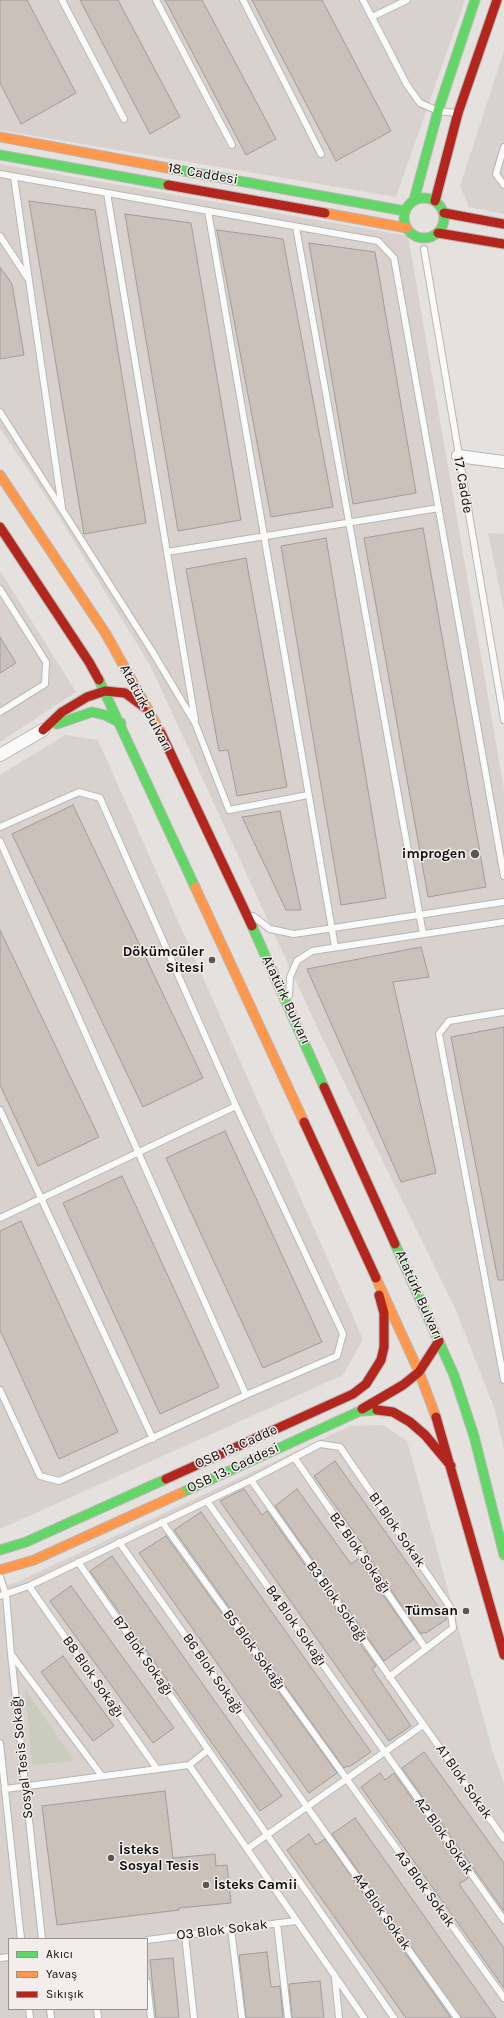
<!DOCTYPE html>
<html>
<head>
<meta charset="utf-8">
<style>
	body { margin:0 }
	#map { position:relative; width:504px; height:2018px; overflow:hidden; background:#e4e1df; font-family:Karla,sans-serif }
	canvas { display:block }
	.legend { position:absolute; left:8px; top:1938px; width:140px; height:72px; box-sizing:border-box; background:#f3edeb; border:1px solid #979391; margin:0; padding:5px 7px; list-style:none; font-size:12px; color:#0d0c0b }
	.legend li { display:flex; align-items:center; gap:8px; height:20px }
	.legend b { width:20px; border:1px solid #979391 }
</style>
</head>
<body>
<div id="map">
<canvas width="504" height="2018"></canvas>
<ul class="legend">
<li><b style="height:5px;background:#63d668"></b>Akıcı</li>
<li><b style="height:5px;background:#ff974d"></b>Yavaş</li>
<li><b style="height:5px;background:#b3261e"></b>Sıkışık</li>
</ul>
</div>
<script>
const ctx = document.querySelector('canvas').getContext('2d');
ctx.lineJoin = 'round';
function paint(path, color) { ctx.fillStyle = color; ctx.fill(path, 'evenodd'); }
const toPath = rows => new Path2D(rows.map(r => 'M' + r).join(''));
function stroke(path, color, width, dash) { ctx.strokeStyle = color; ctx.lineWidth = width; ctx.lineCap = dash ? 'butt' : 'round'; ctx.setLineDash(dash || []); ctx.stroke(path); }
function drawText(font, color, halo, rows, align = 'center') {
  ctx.font = font + ' Karla,sans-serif'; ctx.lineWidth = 3; ctx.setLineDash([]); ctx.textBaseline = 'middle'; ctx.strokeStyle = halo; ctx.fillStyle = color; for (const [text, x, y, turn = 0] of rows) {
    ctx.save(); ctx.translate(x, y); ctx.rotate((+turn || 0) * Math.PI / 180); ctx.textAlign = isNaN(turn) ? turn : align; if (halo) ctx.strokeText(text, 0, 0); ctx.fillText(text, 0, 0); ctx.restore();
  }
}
const built = toPath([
	[0,0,465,0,396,197,0,130],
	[504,51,504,214,469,207,460,186],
	[0,164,408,236,504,789,504,1450,495,1410,455,1308,318,1029,150,665,53,507,0,428],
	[488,533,504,534,504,610],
	[0,571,76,692,0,742],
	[65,735,98,740,363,1339,343,1375,0,1529,0,775],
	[383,1425,407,1441,493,1753,504,1783,504,2018,0,2018,0,1587,15,1583,350,1426],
	[9,1939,147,1939,147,2009,9,2009]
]);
const green = toPath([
	[25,1689,74,1761,32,1765]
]);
const building = toPath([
	[0,0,27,0,76,93,21,124,0,83,0,0],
	[80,0,118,0,180,117,150,134,80,0],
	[165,0,202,0,276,139,246,155,165,0],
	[252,0,322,0,391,131,336,161,252,0],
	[29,201,95,210,146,523,84,534,29,201],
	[125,214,191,223,241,520,178,531,125,214],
	[217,230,283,239,333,507,271,517,217,230],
	[309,243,375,252,416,493,353,504,309,243],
	[0,267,12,284,24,355,0,359,0,267],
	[423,528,486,887,428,897,364,538,423,528],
	[326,538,386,898,341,905,281,546,326,538],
	[246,558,287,787,237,796,228,750,219,751,186,569,246,558],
	[0,637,16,663,0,673,0,637],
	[73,805,203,1078,143,1107,12,834,73,805],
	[280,811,301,910,286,910,242,817,280,811],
	[0,930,99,1137,38,1166,0,1085,0,930],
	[421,947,429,977,393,982,436,1173,401,1182,307,969,421,947],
	[504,1027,504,1280,498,1280,451,1037,504,1027],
	[225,1131,322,1342,263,1368,166,1158,225,1131],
	[122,1176,219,1387,160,1414,63,1203,122,1176],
	[21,1221,118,1432,59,1459,0,1330,0,1231,21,1221],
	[335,1461,447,1619,426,1633,424,1632,421,1634,366,1553,368,1552,314,1476,335,1461],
	[244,1489,262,1515,267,1511,376,1666,372,1669,411,1726,389,1741,220,1501,244,1489],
	[297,1489,351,1564,358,1559,414,1639,384,1661,275,1506,297,1489],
	[201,1512,371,1752,349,1767,348,1766,344,1768,174,1530,201,1512],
	[166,1536,337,1773,309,1793,139,1553,166,1536],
	[112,1556,282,1796,260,1811,90,1571,112,1556],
	[71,1586,174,1728,153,1743,50,1601,71,1586],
	[63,1656,114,1726,93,1741,41,1672,63,1656],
	[424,1752,504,1863,504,1911,402,1768,424,1752],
	[380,1773,385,1780,394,1773,468,1878,459,1884,504,1948,504,1988,361,1787,380,1773],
	[165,1791,173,1858,215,1854,216,1866,227,1865,231,1903,179,1908,179,1910,57,1925,42,1806,165,1791],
	[355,1818,496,2018,461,2018,332,1834,355,1818],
	[309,1834,316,1845,325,1839,451,2018,406,2018,287,1850,309,1834],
	[267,1952,271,1987,280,1986,283,2018,246,2018,239,1955,267,1952],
	[173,1958,179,2018,156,2018,150,1960,173,1958],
	[320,1981,324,2018,292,2018,289,1984,320,1981]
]);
const lane = toPath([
	[62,0,124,119],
	[156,0,232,145],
	[243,0,321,154],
	[363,0,407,85,420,103,438,111,457,113],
	[372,17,407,0],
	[504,147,496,174,504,185],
	[0,174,378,241,394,258,504,876],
	[14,177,62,508],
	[107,193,195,720],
	[208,211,335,947],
	[296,227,423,934],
	[0,236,27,277],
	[424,249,504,720],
	[0,412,152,651,195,723,229,810,308,795],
	[167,552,439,508],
	[0,589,46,662,45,684,0,712],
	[0,827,79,792,100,798,236,1106,343,1334,337,1356,246,1395,59,1481,40,1476,0,1390],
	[0,841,246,1395],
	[253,916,270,929,294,934,504,902],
	[289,995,290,977,297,961,312,951,504,922],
	[504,1012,449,1021,439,1034,504,1380],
	[0,1110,153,1439],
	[0,1218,236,1106],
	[294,1457,426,1649],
	[251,1480,504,1839],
	[207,1501,504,1920],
	[162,1522,504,1998],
	[119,1542,457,2018],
	[78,1562,394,2018],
	[0,1577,6,1595,11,1654,42,1939],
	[29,1586,157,1769],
	[0,1596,29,1586,251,1480,320,1444,340,1447,450,1607,453,1628,389,1677],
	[11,1654,102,1776],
	[0,1743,21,1939],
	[189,1765,364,2018],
	[5,1789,189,1765,208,1750],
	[247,1849,423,1725],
	[277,1923,288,2018],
	[231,1929,242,2018],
	[185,1935,194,2018],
	[147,1940,296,1921],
	[0,1958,9,1957],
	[335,1978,339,2018],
	[147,1982,151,2018],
	[29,2009,30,2018],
	[50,2009,51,2018],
	[97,2009,98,2018]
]);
const street = toPath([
	[458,456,504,462],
	[0,755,43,730]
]);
const fast = toPath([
	[0,155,168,185],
	[173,169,405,211],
	'404 218a20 20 0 1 1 40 0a20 20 0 1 1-40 0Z',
	[414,200,438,111,475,0],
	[99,680,195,887],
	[57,724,92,712,105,715,121,723],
	[252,926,324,1087],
	[395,1244,454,1375,474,1436,504,1555],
	[181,1493,360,1411,377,1410],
	[0,1550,26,1542,166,1479]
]);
const slow = toPath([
	[0,137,173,169],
	[325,213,407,228],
	[0,475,106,634,161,733],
	[195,887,304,1122],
	[376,1278,419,1372,436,1417],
	[0,1570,34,1560,181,1493]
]);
const jam = toPath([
	[168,185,325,213],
	[435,201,458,113,497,0],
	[444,213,504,224],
	[438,233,504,244],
	[0,527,89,662,99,680],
	[43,730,62,712,87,697,105,691,125,693,144,707],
	[161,733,252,926],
	[324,1087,395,1244],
	[304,1122,376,1278],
	[362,1409,403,1385,419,1372,439,1341],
	[377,1410,393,1412,410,1422,425,1435,451,1466],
	[436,1417,504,1655],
	[166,1479,353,1394,366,1384,381,1360,384,1347,384,1313,379,1295]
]);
const markers = [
	[475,854,5,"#585755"],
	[212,960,4,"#585755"],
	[466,1611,4,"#585755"],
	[111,1858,4,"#585755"],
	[206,1885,4,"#585755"]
];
const streetNames = [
	["18. Caddesi",203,174,10],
	["17. Cadde",463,485,80],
	["Atatürk Bulvarı",146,708,62],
	["Atatürk Bulvarı",286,1000,65],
	["Atatürk Bulvarı",419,1295,66],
	["OSB 13. Cadde",236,1447,-24],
	["OSB 13. Caddesi",233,1468,-25],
	["B1 Blok Sokak",397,1530,55],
	["B2 Blok Sokağı",360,1553,55],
	["B3 Blok Sokağı",337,1602,55],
	["B4 Blok Sokağı",296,1626,55],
	["B5 Blok Sokağı",254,1650,54],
	["B7 Blok Sokağı",143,1656,55],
	["B6 Blok Sokağı",213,1674,55],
	["B8 Blok Sokağı",93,1677,55],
	["Sosyal Tesis Sokağı",22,1757,-96],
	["A1 Blok Sokak",464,1782,55],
	["A2 Blok Sokak",444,1836,55],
	["A3 Blok Sokak",425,1889,54],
	["A4 Blok Sokak",382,1912,55],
	["O3 Blok Sokak",222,1930,-7]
];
const poiNames = [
	["improgen",466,854],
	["Dökümcüler",204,952],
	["Sitesi",204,968],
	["Tümsan",458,1611],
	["İsteks",119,1850,"left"],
	["Sosyal Tesis",119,1866,"left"],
	["İsteks Camii",214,1885,"left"]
];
paint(built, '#d9d1cd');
paint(green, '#cacdbd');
paint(building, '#c9c1ba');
stroke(building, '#a09d9c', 1);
stroke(lane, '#b9b6b5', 8);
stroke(street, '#b9b6b5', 14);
stroke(fast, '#b9b6b5', 11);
stroke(slow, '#b9b6b5', 11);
stroke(jam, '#b9b6b5', 11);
stroke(lane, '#fbfafa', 6);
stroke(street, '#fbfafa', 12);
stroke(fast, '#63d668', 9);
stroke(slow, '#ff974d', 9);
stroke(jam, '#b3261e', 9);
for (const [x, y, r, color] of markers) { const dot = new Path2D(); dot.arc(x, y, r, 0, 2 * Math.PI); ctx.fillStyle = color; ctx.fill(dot); stroke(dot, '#f3edeb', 1.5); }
drawText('14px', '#0d0c0b', '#f3edeb', streetNames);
drawText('bold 14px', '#0d0c0b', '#f3edeb', poiNames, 'right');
</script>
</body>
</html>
